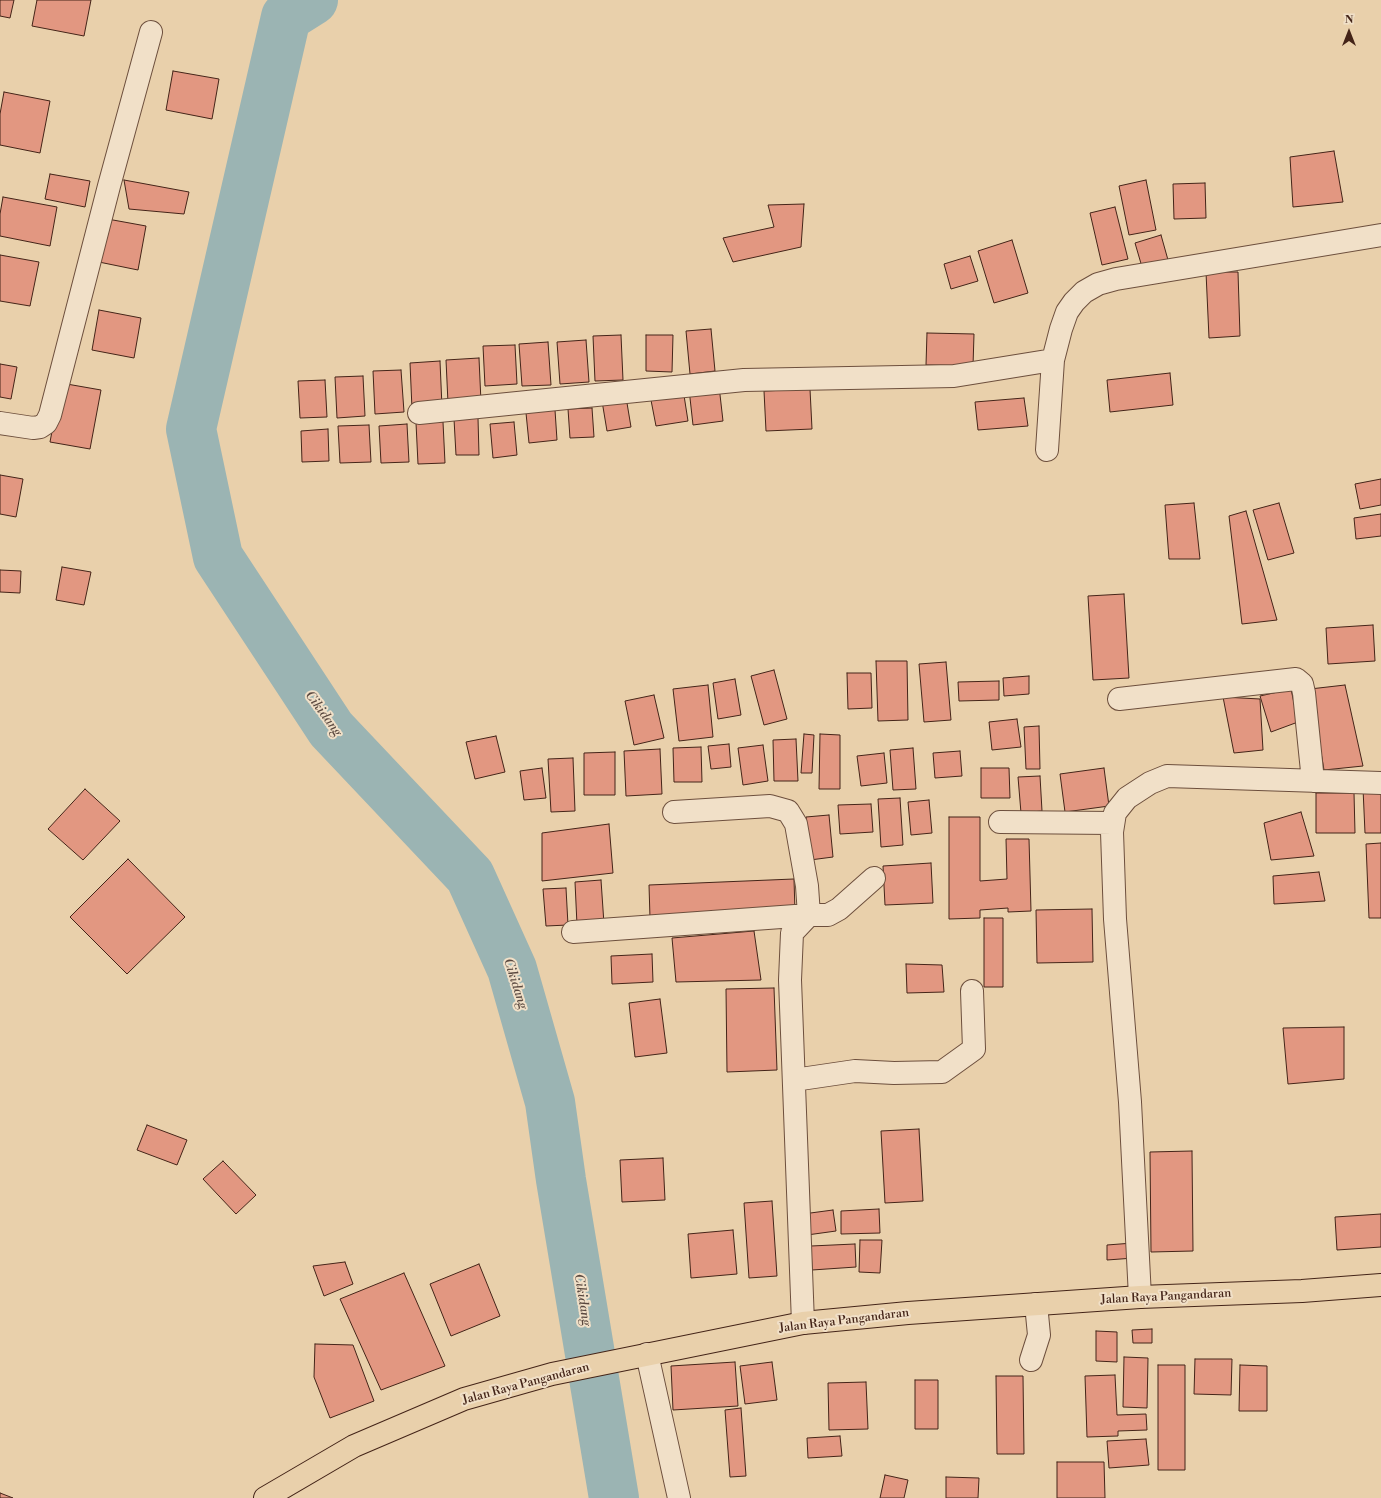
<!DOCTYPE html>
<html>
<head>
<meta charset="utf-8">
<style>
	body { margin:0 }
	#map { position:relative; width:1381px; height:1498px; overflow:hidden; background:#e9d0ab; font-family:"Libre Bodoni",serif }
	canvas { display:block }
	.north { position:absolute; left:1329px; top:12px; width:40px; height:40px; -webkit-text-stroke:3px #f1e0c8; paint-order:stroke; rotate:0deg; font-size:11px; font-weight:700; line-height:16px; text-align:center; color:#442418 }
	.north::after { content:''; display:block; margin:auto; width:14px; height:18px; background:#442418; clip-path:polygon(50% 0,100% 100%,50% 72%,0 100%) }
</style>
</head>
<body>
<div id="map">
<canvas width="1381" height="1498"></canvas>
<div class="north">N</div>
</div>
<script>
const ctx = document.querySelector('canvas').getContext('2d');
ctx.lineJoin = 'round';
const toPath = rows => new Path2D(rows.map(r => 'M' + r).join(''));
function stroke(path, color, width, dash) { ctx.strokeStyle = color; ctx.lineWidth = width; ctx.lineCap = dash ? 'butt' : 'round'; ctx.setLineDash(dash || []); ctx.stroke(path); }
function paint(path, color) { ctx.fillStyle = color; ctx.fill(path, 'evenodd'); }
function drawText(font, color, halo, rows, align = 'center') {
  ctx.font = font + ' "Libre Bodoni",serif'; ctx.lineWidth = 4; ctx.setLineDash([]); ctx.textBaseline = 'middle'; ctx.strokeStyle = halo; ctx.fillStyle = color; for (const [text, x, y, turn = 0] of rows) {
    ctx.save(); ctx.translate(x, y); ctx.rotate((+turn || 0) * Math.PI / 180); ctx.textAlign = isNaN(turn) ? turn : align; if (halo) ctx.strokeText(text, 0, 0); ctx.fillText(text, 0, 0); ctx.restore();
  }
}
const river = toPath([
	[313,0,286,17,191,429,218,557,331,729,470,876,512,969,550,1102,561,1180,614,1498]
]);
const building = toPath([
	[0,0,14,0,10,18,0,16,0,0],
	[37,0,91,0,84,36,32,26,37,0],
	[173,71,219,79,212,119,166,110,173,71],
	[4,92,50,101,40,153,0,145,0,114,4,92],
	[1334,151,1343,202,1293,207,1290,157,1334,151],
	[50,174,90,181,85,207,45,199,50,174],
	[124,180,189,192,184,214,129,209,124,180],
	[1146,180,1156,230,1129,235,1119,186,1146,180],
	[1205,183,1206,218,1174,219,1173,184,1205,183],
	[3,197,57,207,50,246,0,236,0,214,3,197],
	[804,204,801,247,733,262,723,238,774,227,768,205,804,204],
	[1115,207,1128,259,1102,265,1090,213,1115,207],
	[102,218,146,226,138,270,94,261,102,218],
	[1161,235,1168,260,1142,267,1135,243,1161,235],
	[1012,240,1028,293,994,303,978,251,1012,240],
	[0,255,39,262,30,306,0,301,0,255],
	[970,256,978,281,951,289,944,264,970,256],
	[1206,272,1238,272,1240,336,1209,338,1206,272],
	[99,310,141,318,134,358,92,350,99,310],
	[711,329,715,371,690,374,686,331,711,329],
	[927,333,974,334,973,366,926,365,927,333],
	[621,335,623,380,595,381,593,336,621,335],
	[646,335,673,335,672,372,646,371,646,335],
	[586,340,589,382,560,384,557,342,586,340],
	[548,342,551,385,522,386,519,344,548,342],
	[515,345,517,384,485,386,483,346,515,345],
	[479,358,481,402,448,403,446,360,479,358],
	[440,361,442,407,412,409,410,363,440,361],
	[0,364,17,367,11,399,0,397,0,364],
	[401,370,404,412,375,414,373,371,401,370],
	[1170,373,1173,405,1110,412,1107,380,1170,373],
	[363,376,365,416,337,418,335,377,363,376],
	[325,380,327,417,300,418,298,381,325,380],
	[61,383,101,390,90,449,50,442,61,383],
	[719,386,723,421,693,425,689,389,719,386],
	[683,389,688,421,656,426,650,395,683,389],
	[810,389,812,429,766,431,764,391,810,389],
	[626,397,631,427,607,431,602,401,626,397],
	[1024,398,1028,426,978,430,975,402,1024,398],
	[592,408,594,437,570,438,568,409,592,408],
	[555,410,557,440,529,443,526,413,555,410],
	[478,418,479,455,456,455,454,419,478,418],
	[443,422,445,463,418,464,416,423,443,422],
	[514,422,517,455,493,458,490,424,514,422],
	[407,424,409,462,381,463,379,426,407,424],
	[369,425,371,462,340,463,338,426,369,425],
	[328,429,329,461,302,462,301,431,328,429],
	[0,475,23,479,16,517,0,514,0,475],
	[1381,479,1381,505,1360,509,1355,484,1381,479],
	[1194,503,1200,559,1169,559,1165,505,1194,503],
	[1279,503,1294,553,1268,560,1253,510,1279,503],
	[1246,511,1277,620,1242,624,1229,516,1246,511],
	[1381,514,1381,536,1356,539,1354,518,1381,514],
	[62,567,91,572,84,605,56,600,62,567],
	[0,570,21,571,20,593,0,592,0,570],
	[1124,594,1129,678,1093,680,1088,596,1124,594],
	[1373,625,1375,661,1328,664,1326,628,1373,625],
	[876,661,907,661,908,720,878,721,876,661],
	[946,662,951,720,924,722,919,664,946,662],
	[774,670,787,719,764,725,751,676,774,670],
	[847,673,871,673,872,708,848,709,847,673],
	[1029,676,1029,694,1004,696,1003,678,1029,676],
	[735,679,741,715,718,719,713,683,735,679],
	[999,681,999,700,959,701,958,682,999,681],
	[708,685,713,737,679,741,673,689,708,685],
	[1345,685,1363,766,1324,770,1310,689,1345,685],
	[1291,689,1298,722,1271,732,1260,696,1291,689],
	[654,695,664,738,634,745,625,701,654,695],
	[1223,697,1260,699,1263,750,1234,753,1223,697],
	[1017,719,1021,747,992,750,989,722,1017,719],
	[1039,726,1040,769,1026,769,1024,727,1039,726],
	[804,734,814,735,812,773,801,773,804,734],
	[820,734,840,735,840,789,819,789,820,734],
	[496,736,505,772,475,779,466,742,496,736],
	[796,739,798,781,774,781,773,740,796,739],
	[729,744,731,767,711,769,708,746,729,744],
	[763,745,768,781,743,785,738,748,763,745],
	[701,747,702,782,674,782,673,748,701,747],
	[913,748,916,789,893,790,890,750,913,748],
	[660,749,662,794,626,796,624,751,660,749],
	[960,751,962,776,935,778,933,753,960,751],
	[615,752,615,795,584,795,584,753,615,752],
	[884,753,887,783,861,786,857,756,884,753],
	[573,758,575,811,551,812,548,759,573,758],
	[542,768,546,798,524,800,520,771,542,768],
	[981,768,1009,768,1010,798,981,798,981,768],
	[1104,768,1109,806,1065,812,1060,774,1104,768],
	[1040,776,1042,811,1021,813,1018,777,1040,776],
	[1363,788,1381,788,1381,833,1365,833,1363,788],
	[85,789,120,821,83,860,48,829,85,789],
	[1316,793,1354,793,1355,833,1316,833,1316,793],
	[900,798,903,845,881,847,878,799,900,798],
	[929,800,932,833,911,835,908,802,929,800],
	[871,804,873,832,840,834,838,805,871,804],
	[1301,812,1314,856,1271,860,1264,823,1301,812],
	[829,815,833,857,810,860,806,817,829,815],
	[949,817,980,817,980,881,1007,879,1006,839,1029,839,1031,911,1008,912,1008,908,980,910,980,918,949,919,949,817],
	[609,824,613,873,542,881,542,833,609,824],
	[1381,843,1381,918,1369,918,1366,844,1381,843],
	[128,859,185,917,127,974,70,917,128,859],
	[931,863,933,903,885,905,883,866,931,863],
	[1319,872,1325,901,1274,904,1273,876,1319,872],
	[794,879,795,912,650,918,649,885,794,879],
	[601,880,604,924,577,925,575,882,601,880],
	[566,888,568,925,546,926,543,889,566,888],
	[1092,909,1093,962,1037,963,1036,910,1092,909],
	[984,918,1003,918,1003,987,984,987,984,918],
	[754,931,761,980,676,982,672,938,754,931],
	[652,954,653,982,612,984,611,956,652,954],
	[906,964,942,965,944,992,907,993,906,964],
	[774,988,777,1070,727,1072,726,989,774,988],
	[660,999,667,1053,635,1057,629,1003,660,999],
	[1344,1027,1344,1079,1288,1084,1283,1028,1344,1027],
	[147,1125,187,1140,177,1165,137,1150,147,1125],
	[919,1129,923,1201,885,1203,881,1131,919,1129],
	[1192,1151,1193,1251,1151,1252,1150,1152,1192,1151],
	[663,1158,665,1200,622,1202,620,1160,663,1158],
	[223,1161,256,1195,236,1214,203,1179,223,1161],
	[772,1201,777,1276,749,1278,744,1203,772,1201],
	[879,1209,880,1233,841,1234,841,1211,879,1209],
	[833,1210,836,1231,807,1235,803,1214,833,1210],
	[1381,1214,1381,1247,1337,1250,1335,1217,1381,1214],
	[733,1230,737,1274,691,1278,688,1234,733,1230],
	[860,1240,882,1240,880,1273,859,1272,860,1240],
	[1133,1243,1134,1258,1107,1260,1107,1245,1133,1243],
	[855,1244,856,1267,812,1270,811,1246,855,1244],
	[345,1262,353,1284,324,1296,313,1266,345,1262],
	[479,1264,500,1316,451,1336,430,1284,479,1264],
	[404,1273,445,1366,381,1390,340,1299,404,1273],
	[1152,1329,1152,1343,1133,1343,1132,1330,1152,1329],
	[1096,1331,1117,1332,1117,1362,1096,1361,1096,1331],
	[315,1344,353,1345,374,1401,330,1418,314,1377,315,1344],
	[1124,1357,1148,1358,1147,1408,1123,1407,1124,1357],
	[1195,1359,1232,1359,1231,1395,1194,1394,1195,1359],
	[735,1362,738,1406,673,1410,671,1366,735,1362],
	[772,1362,777,1400,745,1404,740,1366,772,1362],
	[1158,1365,1185,1365,1185,1470,1158,1470,1158,1365],
	[1240,1365,1267,1366,1267,1411,1239,1411,1240,1365],
	[1115,1375,1117,1415,1146,1414,1147,1430,1118,1431,1118,1436,1087,1437,1085,1376,1115,1375],
	[996,1376,1023,1376,1024,1454,997,1454,996,1376],
	[915,1380,938,1380,938,1429,915,1429,915,1380],
	[866,1382,868,1429,829,1430,828,1383,866,1382],
	[741,1408,746,1476,730,1477,725,1410,741,1408],
	[840,1436,842,1456,808,1458,807,1438,840,1436],
	[1146,1439,1149,1465,1109,1468,1107,1441,1146,1439],
	[1057,1462,1104,1462,1105,1498,1057,1498,1057,1462],
	[885,1475,908,1480,904,1498,880,1498,885,1475],
	[946,1477,979,1478,978,1498,946,1498,946,1477],
	[0,1493,13,1498,0,1498,0,1493]
]);
const minor = toPath([
	[419,413,744,380,954,376,1053,360],
	[0,423,33,428,40,427,46,423,50,415,109,186,151,32],
	[1047,450,1053,360,1061,329,1067,312,1074,302,1084,292,1098,284,1116,279,1381,235],
	[1119,699,1296,679,1302,684,1304,693,1313,781],
	[1000,822,1113,823],
	[573,932,809,915,807,886,796,824,788,811,770,806,674,812],
	[794,1080,855,1071,894,1073,942,1072,974,1049,972,991],
	[1140,1297,1130,1102,1115,919,1112,832,1115,813,1127,798,1150,783,1167,776,1381,783],
	[803,1323,790,980,792,933,809,915,828,915,839,909,874,878],
	[647,1354,679,1498],
	[1031,1360,1039,1335,1036,1304]
]);
const highway = toPath([
	[265,1498,354,1446,464,1399,552,1374,803,1323,908,1313,1140,1297,1302,1291,1381,1285]
]);
const streetNames = [
	["Jalan Raya Pangandaran",1166,1297,-3],
	["Jalan Raya Pangandaran",844,1321,-7],
	["Jalan Raya Pangandaran",526,1384,-15]
];
const waterNames = [
	["Cikidang",323,714,54],
	["Cikidang",515,984,72],
	["Cikidang",582,1300,81]
];
stroke(river, '#9bb4b3', 50);
paint(building, '#e29781');
stroke(building, '#442418', 1);
stroke(minor, '#6d4f3d', 24);
stroke(highway, '#442418', 24);
stroke(minor, '#f1e0c8', 22);
stroke(highway, '#e9d0ab', 22);
drawText('12px', '#442418', '#f1e0c8', streetNames);
drawText('italic 13px', '#5a483f', '#f1e0c8', waterNames);
</script>
</body>
</html>
